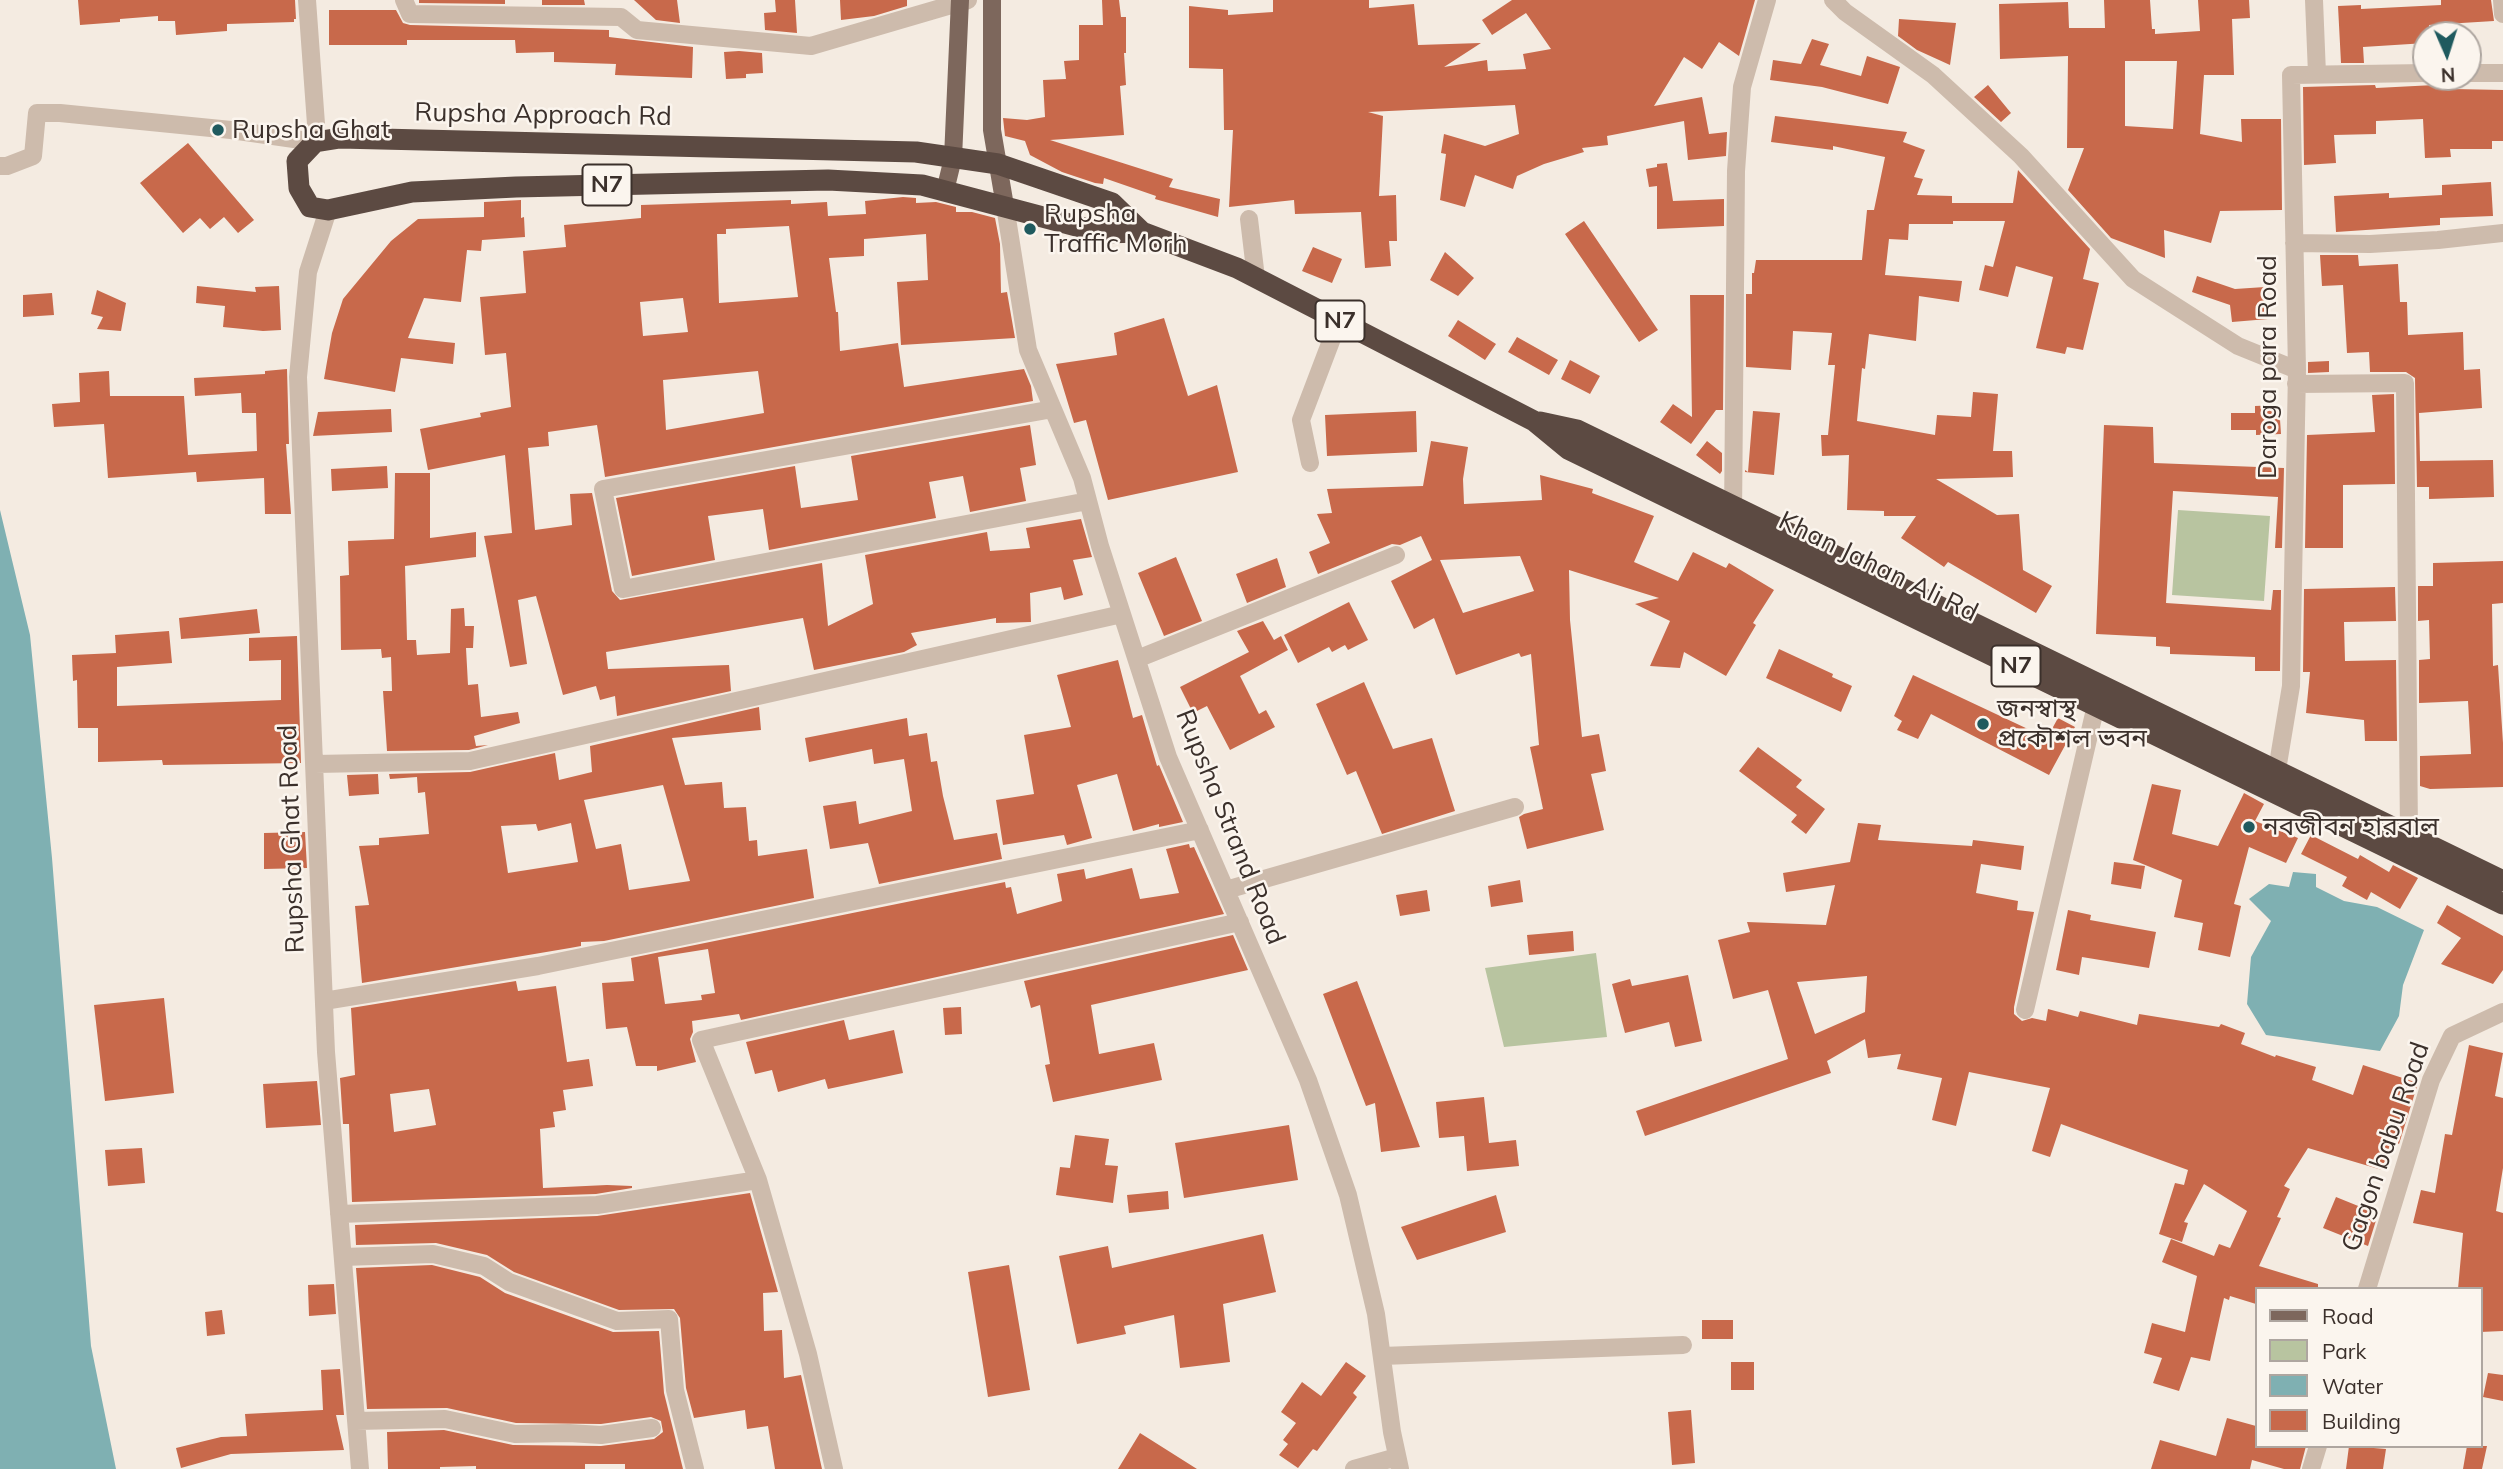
<!DOCTYPE html>
<html>
<head>
<meta charset="utf-8">
<style>
	body { margin:0 }
	#map { position:relative; width:2503px; height:1469px; overflow:hidden; background:#f4ebe1; font-family:Mulish,sans-serif }
	canvas { display:block }
	.legend { position:absolute; left:2255px; top:1287px; width:228px; height:161px; box-sizing:border-box; background:#fbf5ee; border:2px solid #aea6a0; margin:0; padding:9px 12px; list-style:none; font-size:21px; color:#3b302b }
	.legend li { display:flex; align-items:center; gap:14px; height:35px }
	.legend b { width:35px; border:2px solid #aea6a0 }
	.north { position:absolute; left:2412px; top:21px; width:70px; height:70px; box-sizing:border-box; background:#fbf5ee; border:2px solid #aea6a0; border-radius:50%; rotate:177deg; font-size:19px; font-weight:700; line-height:28px; text-align:center; color:#3b302b }
	.north::after { content:''; display:block; margin:auto; width:24px; height:32px; background:#1f5a5e; clip-path:polygon(50% 0,100% 100%,50% 72%,0 100%) }
</style>
</head>
<body>
<div id="map">
<canvas width="2503" height="1469"></canvas>
<ul class="legend">
<li><b style="height:9px;background:#7d675c"></b>Road</li>
<li><b style="height:19px;background:#b8c4a0"></b>Park</li>
<li><b style="height:19px;background:#7fb0b2"></b>Water</li>
<li><b style="height:19px;background:#c8694b"></b>Building</li>
</ul>
<div class="north">N</div>
</div>
<script>
const ctx = document.querySelector('canvas').getContext('2d');
ctx.lineJoin = 'round';
function paint(path, color) { ctx.fillStyle = color; ctx.fill(path, 'evenodd'); }
const toPath = rows => new Path2D(rows.map(r => 'M' + r).join(''));
function stroke(path, color, width, dash) { ctx.strokeStyle = color; ctx.lineWidth = width; ctx.lineCap = dash ? 'butt' : 'round'; ctx.setLineDash(dash || []); ctx.stroke(path); }
function drawText(font, color, halo, rows, align = 'center') {
  ctx.font = font + ' Mulish,"Noto Sans Bengali",sans-serif'; ctx.lineWidth = 5; ctx.setLineDash([]); ctx.textBaseline = 'middle'; ctx.strokeStyle = halo; ctx.fillStyle = color; for (const [text, x, y, turn = 0] of rows) {
    ctx.save(); ctx.translate(x, y); ctx.rotate((+turn || 0) * Math.PI / 180); ctx.textAlign = isNaN(turn) ? turn : align; if (halo) ctx.strokeText(text, 0, 0); ctx.fillText(text, 0, 0); ctx.restore();
  }
}
const green = toPath([
	[2178,510,2270,516,2264,601,2172,595],
	[1596,953,1607,1037,1504,1047,1485,968]
]);
const water = toPath([
	[0,510,30,635,52,858,91,1346,116,1469,0,1469],
	[2293,872,2316,874,2316,887,2344,901,2377,907,2424,930,2403,985,2399,1016,2380,1051,2266,1035,2247,1004,2251,957,2271,921,2249,899,2269,884,2289,887]
]);
const building = toPath([
	[78,0,295,0,296,19,294,19,294,22,227,24,227,31,176,35,175,21,158,21,158,16,120,19,120,22,80,25],
	[419,0,505,0,505,4,419,3],
	[542,0,584,0,585,5,542,5],
	[634,0,677,0,680,23,656,20],
	[775,0,795,0,797,33,765,30,764,13,776,12],
	[840,0,907,0,907,6,874,16,841,20],
	[1102,0,1119,0,1121,17,1126,17,1126,53,1124,53,1126,85,1120,86,1124,135,1050,140,1173,179,1169,187,1220,199,1218,217,1155,199,1156,196,1104,178,1103,184,1095,183,1062,172,1030,155,1025,141,1005,136,1003,118,1027,120,1045,117,1043,80,1066,79,1064,61,1079,60,1079,25,1103,25],
	[1273,0,1369,0,1369,8,1414,4,1418,45,1481,43,1444,67,1487,60,1488,71,1526,69,1523,54,1551,49,1526,13,1492,35,1482,20,1512,0,1755,0,1739,56,1719,42,1702,69,1684,57,1654,106,1702,97,1709,134,1727,132,1726,156,1688,160,1684,121,1607,136,1608,145,1582,148,1584,152,1544,164,1517,176,1513,189,1475,175,1465,207,1440,200,1446,154,1441,153,1444,134,1485,146,1519,134,1515,105,1368,112,1383,116,1379,196,1396,195,1397,241,1389,241,1391,266,1365,268,1361,212,1295,214,1294,200,1229,207,1233,130,1224,130,1223,69,1189,68,1189,6,1228,10,1228,15,1273,12],
	[2104,0,2150,0,2152,29,2155,29,2155,34,2200,31,2198,0,2249,0,2250,18,2232,19,2234,75,2204,75,2200,134,2242,142,2241,119,2281,119,2282,210,2220,211,2211,243,2164,230,2165,258,2111,238,2068,190,2084,148,2067,148,2068,56,2000,59,1999,4,2068,2,2069,28,2105,28],
	[2125,61,2177,61,2173,129,2125,126],
	[2441,0,2491,0,2494,21,2429,25,2430,35,2426,35,2426,43,2363,47,2364,63,2341,63,2338,6,2361,5,2361,9,2441,5],
	[329,10,396,10,403,23,410,25,609,30,609,37,693,47,692,78,615,75,616,64,554,62,554,52,516,53,515,40,407,40,407,45,329,45],
	[1899,19,1956,23,1950,65,1917,50,1898,36],
	[1812,39,1829,44,1820,65,1861,76,1867,56,1900,67,1888,104,1822,87,1770,80,1773,60,1801,64],
	[739,51,762,53,763,73,746,74,746,78,726,79,724,52],
	[2454,84,2454,89,2503,90,2503,141,2492,141,2492,149,2450,149,2451,157,2425,158,2423,119,2376,121,2376,134,2334,135,2336,163,2304,165,2303,87,2375,85,2376,88],
	[1988,85,2011,113,2001,122,1974,97],
	[1775,116,1907,132,1903,142,1925,150,1914,177,1923,179,1917,195,1952,196,1952,203,2013,203,2018,170,2090,249,2083,279,2099,283,2083,350,2067,347,2065,354,2036,348,2053,277,2016,266,2008,297,1979,290,1985,265,1993,267,2005,221,1953,221,1953,224,1909,224,1908,240,1889,239,1885,275,1962,281,1959,302,1919,296,1916,341,1869,334,1865,369,1862,368,1857,421,1935,435,1937,415,1971,417,1973,392,1998,394,1993,451,2012,451,2013,477,1936,479,1997,515,2019,514,2023,570,2052,586,2036,613,1948,562,1944,567,1901,538,1916,516,1884,516,1884,511,1847,510,1849,455,1822,456,1821,435,1828,435,1835,365,1828,365,1832,333,1793,331,1791,370,1746,367,1746,294,1752,294,1752,273,1754,273,1756,260,1862,260,1867,210,1874,210,1885,157,1833,146,1833,150,1771,142],
	[188,143,254,220,238,233,224,217,210,229,200,218,183,233,140,183],
	[1667,163,1673,201,1724,199,1724,226,1657,229,1657,186,1649,187,1646,169,1657,167,1657,164],
	[2491,182,2493,216,2440,218,2440,225,2336,232,2334,196,2389,193,2389,198,2442,195,2442,185],
	[903,197,916,198,916,203,936,202,956,207,956,212,972,212,995,218,1000,244,1001,293,1007,292,1015,338,901,345,897,282,928,280,926,234,864,239,864,256,829,258,836,312,838,312,840,351,898,343,904,387,1024,369,1031,386,1033,401,605,477,597,425,548,432,549,446,528,448,535,530,572,525,570,494,592,493,612,591,620,600,822,563,828,626,873,604,865,555,987,532,990,551,1030,548,1026,528,1081,519,1092,557,1073,560,1083,595,1064,600,1061,587,1030,593,1031,622,996,623,996,618,911,633,917,645,904,652,814,670,803,618,606,652,608,669,729,665,731,691,617,716,615,696,600,700,596,686,563,695,536,596,518,600,527,664,510,667,484,536,512,533,505,455,428,470,420,429,481,417,480,413,511,407,506,353,485,355,480,297,526,293,523,251,566,247,564,225,641,218,641,205,791,200,791,204,827,202,828,216,866,214,865,201],
	[789,226,798,297,719,303,717,234,726,234,726,229],
	[683,298,688,332,643,336,640,302],
	[758,371,764,413,666,430,663,380],
	[521,200,521,218,524,217,525,237,482,240,481,251,467,250,461,302,424,298,408,338,455,343,453,364,401,358,395,392,324,379,332,333,343,299,391,241,418,219,484,217,484,202],
	[1584,221,1658,330,1639,342,1565,234],
	[1313,247,1342,259,1332,283,1302,271],
	[1445,252,1474,278,1458,296,1430,280],
	[2320,255,2358,255,2359,266,2398,264,2400,302,2407,302,2408,335,2463,332,2464,370,2480,369,2482,408,2419,413,2420,461,2493,460,2494,497,2429,499,2429,487,2417,487,2415,378,2406,372,2370,372,2369,352,2347,353,2343,285,2322,286],
	[2197,276,2235,289,2265,287,2268,319,2232,322,2230,305,2192,292],
	[197,286,256,292,255,287,279,286,281,330,263,331,223,327,225,306,196,303],
	[97,290,126,303,121,331,97,329,103,317,91,314],
	[52,293,54,315,23,317,23,295],
	[1690,295,1724,295,1723,410,1716,410,1691,444,1660,422,1673,404,1692,417],
	[1164,318,1188,396,1217,385,1238,472,1108,500,1086,420,1074,423,1056,364,1117,355,1114,333],
	[1458,320,1496,344,1485,360,1448,336],
	[1517,337,1558,360,1549,375,1508,352],
	[1570,360,1600,376,1590,394,1561,379],
	[2329,361,2329,372,2308,373,2308,362],
	[287,369,289,444,286,444,291,514,265,514,264,478,197,482,196,472,108,478,104,424,54,427,52,404,80,402,79,373,109,371,110,396,184,396,188,455,257,451,256,413,242,413,241,393,195,396,194,378,265,374,265,371],
	[2394,394,2395,484,2343,485,2343,548,2305,548,2307,435,2375,432,2372,395],
	[2279,405,2281,434,2256,435,2256,430,2231,430,2231,413,2255,413,2255,406],
	[391,409,392,432,313,436,318,412],
	[1416,411,1417,452,1327,456,1325,415],
	[1753,411,1780,413,1774,475,1745,472,1745,470,1748,472],
	[1030,425,1036,465,1020,468,1026,501,970,512,963,476,929,482,936,518,769,550,763,509,708,516,715,560,632,576,616,498,795,466,801,508,858,500,851,456],
	[2104,425,2153,427,2154,463,2284,468,2282,548,2275,548,2278,497,2173,491,2166,603,2271,610,2273,590,2281,590,2280,671,2255,671,2255,657,2170,654,2170,647,2156,646,2156,637,2096,634],
	[1431,441,1468,447,1463,479,1464,504,1542,500,1540,475,1593,489,1592,493,1654,516,1634,562,1678,581,1693,552,1726,568,1729,563,1774,590,1753,623,1756,625,1726,676,1684,652,1680,668,1650,666,1670,621,1635,604,1659,598,1569,570,1570,620,1582,737,1599,734,1606,771,1591,774,1604,830,1527,849,1519,817,1524,814,1543,809,1530,747,1539,745,1531,654,1521,657,1519,653,1456,675,1434,618,1414,629,1391,581,1432,560,1421,536,1400,545,1392,544,1318,574,1309,552,1330,543,1317,514,1332,513,1327,489,1423,486],
	[1520,556,1534,591,1463,613,1440,560],
	[1707,441,1722,453,1722,471,1720,474,1696,455],
	[387,466,388,488,332,491,331,469],
	[395,473,430,473,430,538,476,532,476,557,405,566,407,640,416,640,417,655,450,653,451,609,464,608,465,626,474,626,473,648,466,648,468,685,478,684,481,717,518,712,520,723,474,736,476,746,488,745,469,750,387,751,383,691,392,691,391,657,382,658,381,649,341,650,340,576,349,575,348,541,394,539],
	[1176,557,1202,621,1164,636,1138,573],
	[1277,558,1286,587,1247,603,1236,574],
	[2503,561,2503,603,2492,604,2493,666,2498,665,2503,743,2503,787,2430,789,2420,786,2420,756,2471,754,2468,701,2419,703,2419,660,2430,659,2429,620,2418,621,2418,586,2433,586,2433,563],
	[2395,587,2396,621,2344,622,2345,661,2396,660,2397,741,2365,741,2364,720,2306,713,2310,672,2303,672,2304,589],
	[1349,602,1368,640,1348,650,1345,645,1332,652,1329,647,1298,663,1284,635],
	[257,609,260,633,181,639,179,618],
	[1263,621,1274,640,1281,636,1288,650,1240,676,1259,714,1266,710,1275,727,1230,750,1207,706,1193,713,1180,687,1249,652,1237,631],
	[169,631,172,663,117,667,117,666,117,706,281,700,281,660,249,661,249,638,297,636,301,763,163,765,162,760,98,762,98,728,78,728,77,680,73,681,72,655,116,653,115,635],
	[1779,649,1833,674,1832,677,1852,686,1841,712,1766,678],
	[1118,660,1133,718,1142,715,1157,766,1159,765,1183,822,1159,827,1159,824,1133,831,1117,774,1077,785,1092,838,1067,845,1064,835,1003,845,996,800,1034,794,1024,735,1071,727,1057,675],
	[1913,675,2047,738,2058,718,2075,727,2049,775,1931,714,1918,739,1897,730,1902,721,1894,716],
	[1364,682,1393,749,1432,738,1455,811,1382,834,1356,771,1347,775,1316,704],
	[759,707,761,730,672,738,685,785,722,782,724,808,746,807,749,841,757,840,758,856,807,849,814,898,604,941,581,942,581,946,570,948,362,983,355,906,369,905,359,846,379,845,379,838,429,834,425,792,418,793,417,777,390,779,389,774,470,772,555,753,559,780,592,772,590,746],
	[663,785,690,881,629,890,621,844,596,849,584,800],
	[571,823,578,862,508,873,501,826,536,824,538,831],
	[907,718,909,736,927,733,931,762,937,761,943,796,954,840,997,833,1002,859,879,884,868,843,830,849,823,806,856,801,859,824,912,811,904,759,874,764,872,749,809,762,805,738],
	[1758,747,1802,780,1796,787,1825,809,1806,834,1791,822,1797,815,1739,771],
	[378,774,379,794,349,796,347,775],
	[2152,784,2181,790,2172,834,2218,846,2244,793,2264,804,2255,821,2298,838,2286,863,2249,847,2234,904,2241,906,2230,957,2198,950,2203,923,2174,917,2182,880,2133,860],
	[1858,823,1881,825,1878,840,1972,846,1973,840,2024,846,2021,870,1981,864,1976,893,2018,901,2017,910,2034,912,2014,1007,2014,1014,2022,1021,2032,1018,2046,1021,2048,1009,2078,1017,2080,1011,2137,1025,2139,1014,2219,1027,2221,1024,2245,1033,2241,1044,2275,1057,2276,1055,2316,1067,2312,1080,2353,1095,2363,1065,2418,1083,2399,1144,2391,1141,2382,1170,2308,1148,2284,1186,2290,1189,2277,1217,2281,1218,2259,1266,2318,1284,2318,1289,2256,1289,2256,1304,2230,1296,2229,1300,2224,1298,2210,1361,2191,1357,2179,1391,2153,1383,2162,1358,2144,1353,2152,1323,2185,1332,2197,1276,2162,1262,2171,1239,2214,1256,2219,1244,2230,1248,2247,1211,2204,1184,2184,1222,2188,1223,2182,1242,2159,1234,2175,1183,2184,1185,2188,1170,2061,1124,2050,1157,2032,1151,2050,1088,1969,1072,1956,1126,1932,1120,1942,1078,1897,1069,1901,1054,1868,1058,1865,1039,1827,1061,1831,1073,1645,1136,1636,1111,1788,1059,1768,990,1733,999,1718,940,1750,932,1747,922,1826,925,1835,885,1786,892,1783,873,1850,862],
	[1867,976,1865,1012,1815,1034,1797,982],
	[305,832,307,868,264,869,264,833],
	[2311,835,2358,859,2360,855,2389,872,2393,865,2418,878,2400,909,2371,892,2367,900,2342,886,2347,877,2301,854],
	[1189,844,1190,848,1194,847,1224,914,741,1020,739,1014,692,1021,693,1032,690,1039,696,1062,657,1071,657,1066,636,1066,627,1027,606,1029,602,983,634,981,631,958,1005,882,1006,888,1011,887,1017,914,1062,901,1057,874,1084,869,1086,879,1132,868,1140,899,1179,893,1166,849],
	[708,949,715,993,701,995,702,1000,665,1004,658,957],
	[2114,862,2145,866,2141,889,2111,884],
	[1520,880,1523,902,1491,907,1488,886],
	[1427,890,1430,911,1400,916,1396,895],
	[2447,905,2503,936,2503,970,2493,984,2441,964,2461,938,2437,923],
	[2068,910,2091,915,2090,920,2156,932,2149,968,2082,957,2079,975,2056,970],
	[1573,931,1574,951,1529,955,1527,935],
	[1233,935,1248,970,1091,1005,1099,1054,1154,1043,1162,1080,1053,1102,1045,1065,1050,1064,1040,1005,1031,1008,1024,981],
	[1688,975,1702,1041,1675,1047,1669,1022,1625,1033,1612,984,1630,979,1632,986],
	[516,981,518,991,556,986,567,1062,589,1059,593,1086,563,1090,566,1110,553,1112,555,1127,540,1129,543,1188,607,1185,632,1186,632,1188,596,1194,352,1202,349,1124,343,1124,340,1078,355,1075,351,1008],
	[429,1089,436,1125,394,1132,390,1094],
	[1357,981,1420,1147,1381,1152,1375,1103,1366,1106,1323,994],
	[164,998,174,1093,105,1101,94,1005],
	[961,1007,962,1034,945,1035,943,1008],
	[844,1020,849,1040,894,1030,903,1073,828,1089,825,1079,778,1092,772,1070,755,1074,746,1042],
	[2469,1045,2503,1053,2495,1096,2503,1098,2503,1168,2496,1211,2503,1213,2503,1331,2480,1332,2480,1289,2458,1289,2463,1233,2413,1223,2421,1190,2435,1193,2445,1134,2452,1135],
	[317,1081,321,1125,266,1128,263,1084],
	[1484,1097,1489,1143,1516,1140,1519,1166,1467,1171,1464,1136,1439,1138,1436,1102],
	[1289,1125,1298,1180,1184,1198,1175,1143],
	[1075,1135,1109,1139,1105,1165,1118,1166,1113,1203,1056,1195,1060,1167,1070,1168],
	[142,1148,145,1183,108,1186,105,1150],
	[1168,1191,1169,1209,1129,1213,1127,1195],
	[750,1193,778,1292,763,1293,764,1331,782,1330,784,1378,801,1375,822,1469,775,1469,768,1426,747,1429,745,1410,694,1418,686,1388,680,1318,674,1309,619,1310,514,1272,487,1255,436,1243,356,1245,355,1225,597,1216],
	[1496,1195,1506,1232,1417,1260,1401,1227],
	[2336,1197,2378,1214,2368,1246,2323,1228],
	[1263,1234,1276,1292,1223,1304,1230,1362,1180,1368,1174,1315,1124,1326,1126,1334,1077,1344,1059,1256,1108,1246,1112,1268],
	[432,1265,480,1277,505,1293,613,1332,659,1331,664,1393,683,1469,625,1469,625,1464,585,1464,585,1469,476,1469,476,1466,440,1467,440,1469,388,1469,387,1432,444,1430,513,1445,601,1446,654,1439,663,1432,661,1421,651,1417,601,1424,516,1423,447,1408,367,1409,356,1268],
	[1009,1265,1030,1390,988,1397,968,1272],
	[334,1284,336,1314,309,1316,308,1285],
	[222,1310,225,1334,207,1336,205,1312],
	[1702,1320,1733,1320,1733,1339,1702,1339],
	[1346,1362,1366,1376,1353,1393,1357,1397,1317,1451,1313,1449,1298,1468,1279,1455,1288,1444,1283,1440,1296,1423,1281,1412,1302,1382,1321,1396],
	[1731,1362,1754,1362,1754,1390,1731,1390],
	[340,1369,344,1415,336,1415,344,1450,231,1454,181,1468,176,1448,221,1437,247,1436,245,1414,323,1410,321,1370],
	[2488,1373,2503,1375,2503,1401,2483,1397],
	[1691,1410,1695,1463,1672,1465,1668,1412],
	[2227,1418,2256,1426,2256,1446,2306,1446,2300,1469,2284,1469,2252,1460,2250,1469,2151,1469,2160,1440,2216,1456],
	[1140,1433,1197,1469,1118,1469],
	[2349,1446,2386,1449,2383,1469,2346,1469],
	[2467,1446,2487,1446,2482,1469,2463,1469]
]);
const minor = toPath([
	[404,0,410,14,621,17,637,30,811,46,968,0],
	[1833,0,1845,12,1933,75,2021,156,2133,279,2238,346,2297,370],
	[2314,0,2317,74],
	[2502,0,2503,14],
	[2468,73,2503,73],
	[0,166,7,166,33,156,37,113,60,113,231,130,315,142,316,124,307,0],
	[1005,206,1028,350,1082,478,1100,546,1168,757,1308,1080,1348,1195,1376,1314,1392,1432,1400,1469],
	[328,210,308,272,298,377,326,1052,360,1469],
	[1249,219,1256,278],
	[2294,243,2370,244,2438,240,2503,233],
	[2296,384,2405,383,2409,835],
	[1053,409,603,489,623,589,1088,501],
	[1310,463,1301,420,1339,320],
	[1733,518,1736,171,1742,87,1767,0],
	[1137,659,1396,555],
	[315,764,470,761,1122,614],
	[2275,782,2291,686,2297,370,2291,75,2426,73],
	[1226,890,1515,807],
	[324,1001,538,966,1200,830],
	[2025,1010,2096,705],
	[758,1180,701,1040,1240,922],
	[339,1214,597,1205,758,1180,808,1354,834,1469],
	[343,1257,433,1254,484,1266,509,1282,617,1321,669,1319,675,1390,695,1469],
	[2367,1289,2431,1080,2452,1036,2503,1012],
	[1382,1356,1683,1345],
	[356,1421,445,1419,515,1434,569,1433,601,1435,652,1428],
	[1354,1469,1397,1457],
	[2311,1469,2318,1446]
]);
const major = toPath([
	[992,0,992,130,1005,206],
	[945,191,953,158,960,0]
]);
const highway = toPath([
	[1142,232,1112,203,998,164,916,152,340,138,315,142,297,161,299,188,310,207,328,210,412,192,516,187,828,180,922,185,1103,233,1142,232,1237,268,1534,421,1568,449,2503,904],
	[1540,422,1577,430,2503,881]
]);
const markers = [
	[218,130,7,"#1f5a5e"],
	[1030,229,7,"#1f5a5e"],
	[1983,724,7,"#1f5a5e"],
	[2249,827,7,"#1f5a5e"]
];
const shields = [
	[607,185,49],
	[1340,321,49],
	[2016,666,49]
];
const shieldNames = [
	["N7",607,185],
	["N7",1340,321],
	["N7",2016,666]
];
const streetNames = [
	["Rupsha Approach Rd",543,115,1],
	["Daroga para Road",2268,367,-90],
	["Khan Jahan Ali Rd",1878,567,26],
	["Rupsha Strand Road",1230,827,68],
	["Rupsha Ghat Road",292,839,-92],
	["Gagon babu Road",2386,1147,-71]
];
const poiNames = [
	["Rupsha Ghat",232,130],
	["Rupsha",1044,214],
	["Traffic Morh",1044,244],
	["জনস্বাস্থ",1997,709],
	["প্রকৌশল ভবন",1997,739],
	["নবজীবন হারবাল",2263,827]
];
paint(green, '#b8c4a0');
paint(water, '#7fb0b2');
paint(building, '#c8694b');
stroke(minor, '#cdbbac', 18);
stroke(major, '#7d675c', 18);
stroke(highway, '#5c4a42', 21);
for (const [x, y, r, color] of markers) { const dot = new Path2D(); dot.arc(x, y, r, 0, 2 * Math.PI); ctx.fillStyle = color; ctx.fill(dot); stroke(dot, '#fbf5ee', 2.5); }
for (const [x, y, w] of shields) { const box = new Path2D(); box.roundRect(x - w / 2, y - 20.5, w, 41, 5); ctx.fillStyle = '#fbf5ee'; ctx.fill(box); stroke(box, '#3b302b', 2); }
drawText('bold 24px', '#3b302b', null, shieldNames);
drawText('26px', '#3b302b', '#fbf5ee', streetNames);
drawText('26px', '#3b302b', '#fbf5ee', poiNames, 'left');
</script>
</body>
</html>
